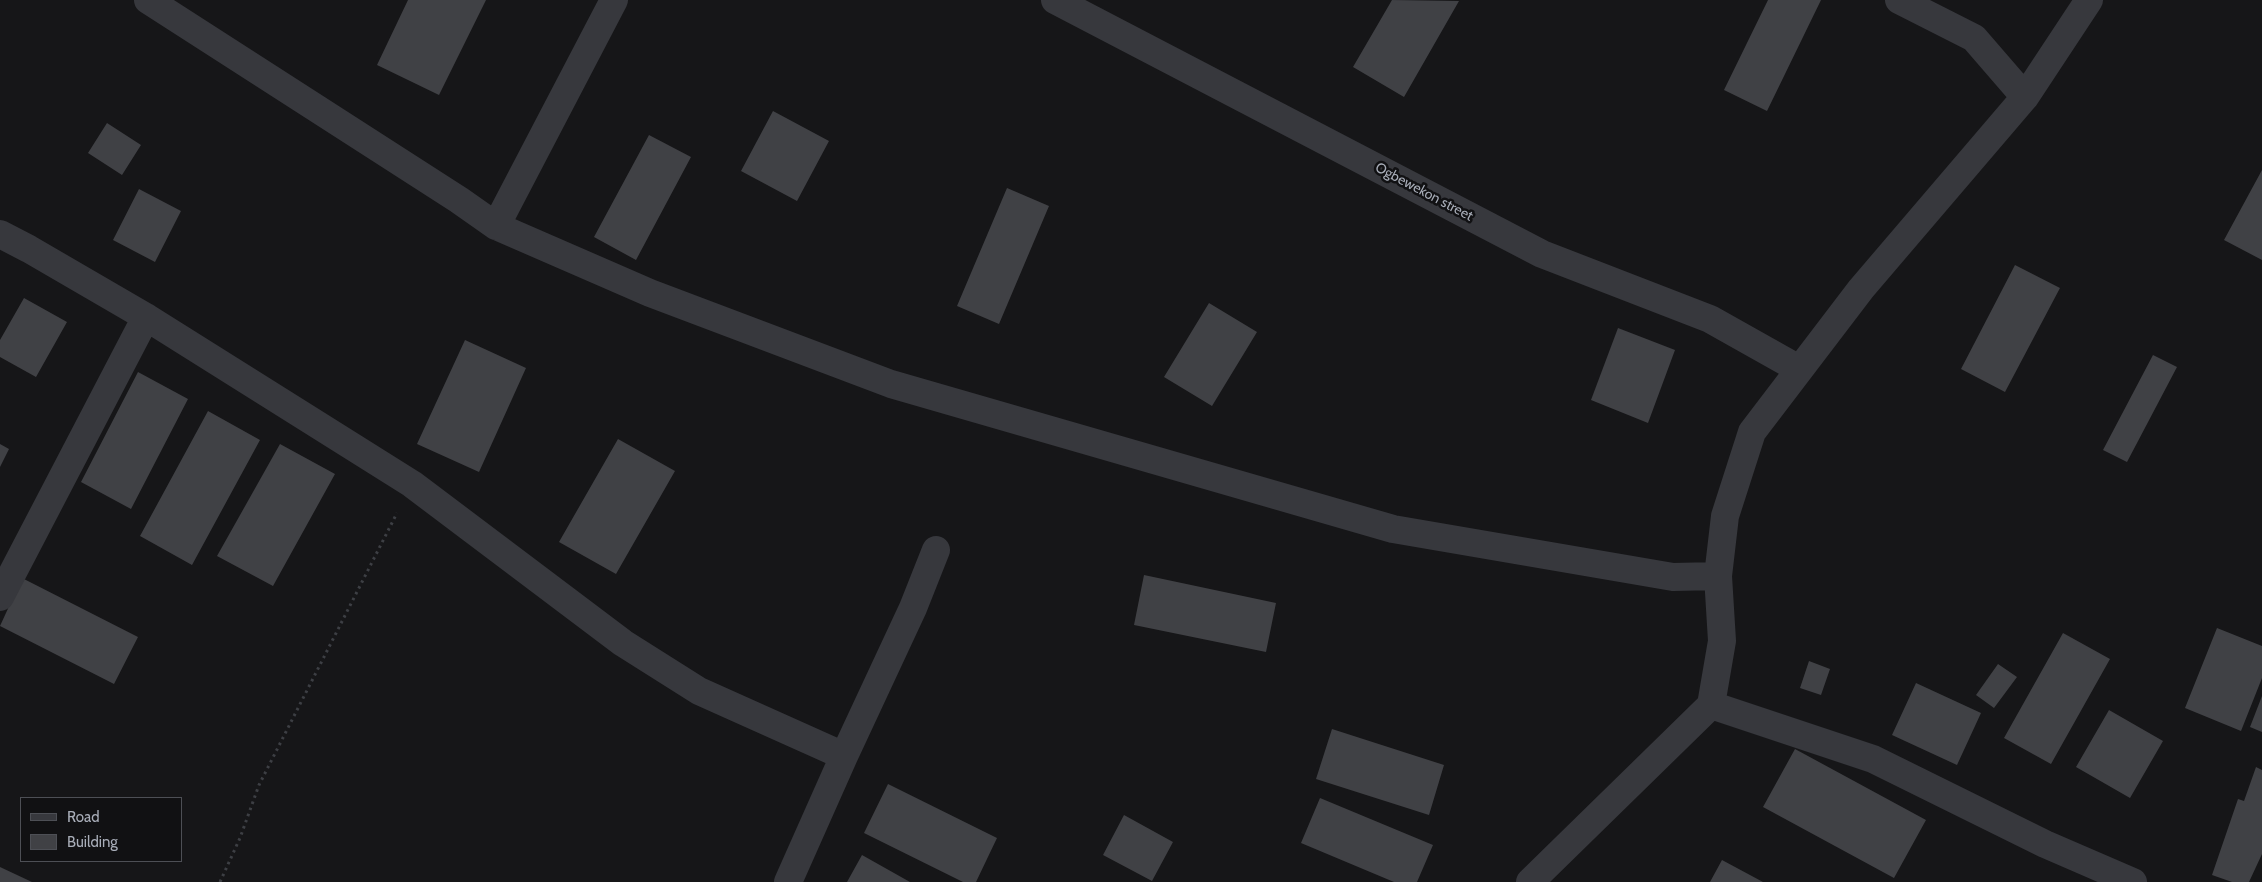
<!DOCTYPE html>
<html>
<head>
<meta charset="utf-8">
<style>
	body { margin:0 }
	#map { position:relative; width:2262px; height:882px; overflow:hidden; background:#161618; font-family:Cabin,sans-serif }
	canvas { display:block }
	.legend { position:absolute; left:20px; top:797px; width:162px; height:65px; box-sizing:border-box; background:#111113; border:1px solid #4d4f55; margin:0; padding:6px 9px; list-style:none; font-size:15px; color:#a8adb8 }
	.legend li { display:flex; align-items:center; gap:10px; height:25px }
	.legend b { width:25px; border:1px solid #4d4f55 }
</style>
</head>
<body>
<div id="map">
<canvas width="2262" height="882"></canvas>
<ul class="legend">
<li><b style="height:6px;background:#37383d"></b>Road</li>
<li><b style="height:14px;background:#404145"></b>Building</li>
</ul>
</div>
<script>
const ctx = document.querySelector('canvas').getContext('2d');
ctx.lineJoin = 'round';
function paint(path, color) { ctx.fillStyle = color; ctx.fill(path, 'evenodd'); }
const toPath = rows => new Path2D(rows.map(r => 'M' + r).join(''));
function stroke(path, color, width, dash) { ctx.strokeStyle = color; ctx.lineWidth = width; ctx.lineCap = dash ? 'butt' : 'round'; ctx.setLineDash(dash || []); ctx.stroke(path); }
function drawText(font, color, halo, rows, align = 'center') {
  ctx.font = font + ' Cabin,sans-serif'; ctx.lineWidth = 5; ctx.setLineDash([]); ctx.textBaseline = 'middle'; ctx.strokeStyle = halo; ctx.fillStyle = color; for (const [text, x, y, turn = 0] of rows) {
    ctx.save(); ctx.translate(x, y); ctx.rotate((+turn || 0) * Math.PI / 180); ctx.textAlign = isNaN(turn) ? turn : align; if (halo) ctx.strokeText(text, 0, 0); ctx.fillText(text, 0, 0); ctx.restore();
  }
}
const building = toPath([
	[408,0,486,0,439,95,377,65],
	[1392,0,1459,1,1404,97,1353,67],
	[1768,0,1821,0,1767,111,1724,90],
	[773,111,829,141,797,201,741,171],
	[107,123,141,145,122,175,88,153],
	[649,135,691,157,636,260,594,237],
	[2262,170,2262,260,2224,240],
	[1007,188,1049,206,999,324,957,306],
	[139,189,181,211,155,262,113,240],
	[2015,265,2060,288,2005,392,1961,369],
	[24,298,67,322,36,377,0,357,0,340],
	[1209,303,1257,332,1212,406,1164,377],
	[1618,328,1675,350,1648,423,1591,400],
	[465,340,526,368,479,472,417,444],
	[2153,355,2177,367,2127,462,2103,450],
	[138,372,188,399,131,509,81,482],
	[208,411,260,440,192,565,140,536],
	[618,439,675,471,616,574,559,542],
	[0,444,9,449,0,467],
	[280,444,335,474,273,586,217,556],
	[1144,575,1276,603,1266,652,1134,625],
	[22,578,138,637,114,684,0,626],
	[2217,628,2262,646,2262,678,2241,731,2185,708],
	[2063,633,2110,659,2051,764,2004,738],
	[1809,661,1830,669,1821,695,1800,688],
	[1998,664,2017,677,1994,708,1976,695],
	[1916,683,1981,713,1957,765,1892,735],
	[2262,696,2262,732,2250,727],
	[2109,710,2163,741,2130,798,2076,767],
	[1332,729,1444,765,1429,815,1316,779],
	[1795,749,1926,820,1894,878,1763,807],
	[2256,767,2262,770,2262,854,2249,882,2232,882,2212,875,2238,799,2244,801],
	[888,784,997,838,976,882,963,882,864,833],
	[1320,798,1433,845,1417,882,1394,882,1301,843],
	[1124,815,1173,842,1152,881,1103,855],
	[862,855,910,882,847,882],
	[1722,860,1763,882,1710,882],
	[0,867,32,882,0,882]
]);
const path = toPath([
	[220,882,240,838,259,785,397,513]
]);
const minor = toPath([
	[148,0,459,200,496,226,650,293,891,384,1393,529,1673,577,1718,576],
	[1055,0,1542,254,1710,319,1799,369],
	[1899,0,1974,38,2025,97],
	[496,226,614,0],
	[0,234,29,249,146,317,412,484,623,643,699,691,844,756,788,882],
	[0,597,146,317],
	[1711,705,1873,759,2045,844,2133,882],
	[844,756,913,608,936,550],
	[1530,882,1711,705,1722,641,1718,576,1725,516,1752,432,1861,289,2025,97,2089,0]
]);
const streetNames = [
	["Ogbewekon street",1424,192,28]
];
paint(building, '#404145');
stroke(path, '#3d3f44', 3, [2.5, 4]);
stroke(minor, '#37383d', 28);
drawText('14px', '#a8adb8', '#111113', streetNames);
</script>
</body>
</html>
